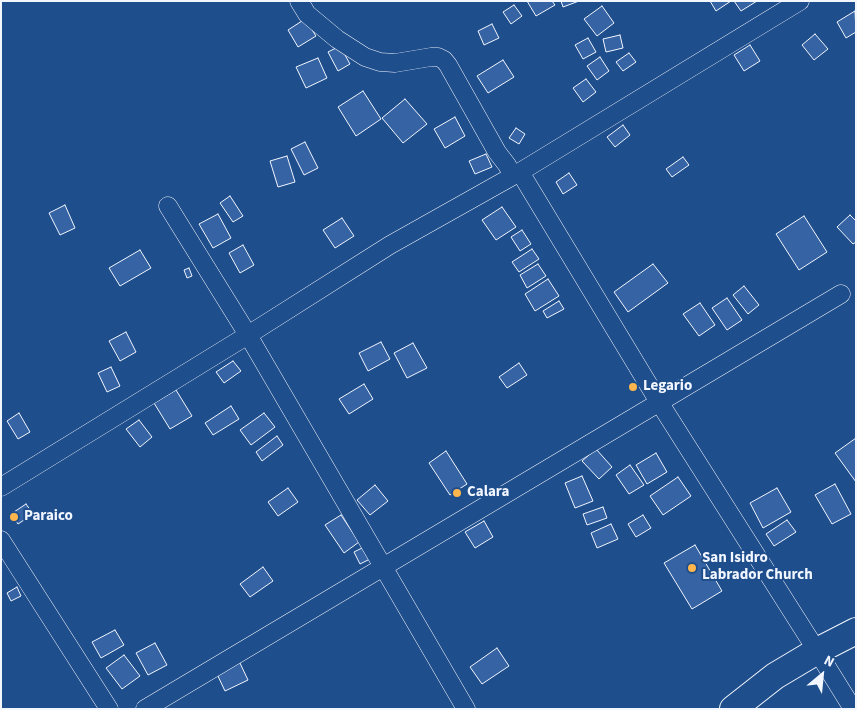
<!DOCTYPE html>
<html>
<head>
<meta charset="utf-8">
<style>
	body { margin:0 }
	#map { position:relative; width:857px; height:710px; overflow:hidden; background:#1f4e8c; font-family:"Source Sans 3",sans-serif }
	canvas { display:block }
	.frame { position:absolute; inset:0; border:2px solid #f2f6ff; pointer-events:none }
	.north { position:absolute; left:797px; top:650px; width:50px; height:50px; -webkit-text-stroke:4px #1f4e8c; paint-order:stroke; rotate:28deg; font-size:14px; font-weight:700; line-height:20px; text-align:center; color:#f2f6ff }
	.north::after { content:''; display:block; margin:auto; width:18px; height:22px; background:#f2f6ff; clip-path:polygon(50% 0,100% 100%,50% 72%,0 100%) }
</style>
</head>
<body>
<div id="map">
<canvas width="857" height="710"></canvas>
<div class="frame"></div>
<div class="north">N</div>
</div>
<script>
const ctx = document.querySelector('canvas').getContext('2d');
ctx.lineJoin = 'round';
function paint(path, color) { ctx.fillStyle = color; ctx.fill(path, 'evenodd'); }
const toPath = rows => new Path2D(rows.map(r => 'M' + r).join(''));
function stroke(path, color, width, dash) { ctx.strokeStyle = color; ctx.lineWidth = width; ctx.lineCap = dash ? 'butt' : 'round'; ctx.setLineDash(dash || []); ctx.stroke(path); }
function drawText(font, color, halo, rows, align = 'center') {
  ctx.font = font + ' "Source Sans 3",sans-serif'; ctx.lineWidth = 4; ctx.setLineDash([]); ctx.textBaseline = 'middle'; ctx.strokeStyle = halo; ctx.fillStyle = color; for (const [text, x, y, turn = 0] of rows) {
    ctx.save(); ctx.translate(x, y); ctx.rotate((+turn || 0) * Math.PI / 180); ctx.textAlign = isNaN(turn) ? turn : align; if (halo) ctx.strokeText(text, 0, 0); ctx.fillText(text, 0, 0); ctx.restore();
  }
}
const building = toPath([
	[527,1,552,1,555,5,536,16,527,1],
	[561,1,579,1,563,7,561,1],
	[710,1,731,1,716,11,710,1],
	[734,1,757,1,741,11,734,1],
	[514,5,522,16,511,24,503,12,514,5],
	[602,6,614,23,597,36,584,19,602,6],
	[855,11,856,32,846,38,837,22,855,11],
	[305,19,316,36,298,47,288,30,305,19],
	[492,24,499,38,484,45,478,31,492,24],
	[815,34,828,49,814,60,802,45,815,34],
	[620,35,623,48,606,52,603,39,620,35],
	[588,38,596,52,583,59,575,45,588,38],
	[750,45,760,61,744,71,734,55,750,45],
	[340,46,350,64,338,71,328,52,340,46],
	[629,53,636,62,623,71,616,62,629,53],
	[600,57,609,71,597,80,587,66,600,57],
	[318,58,327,78,306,88,296,67,318,58],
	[503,60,514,77,488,93,477,76,503,60],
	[586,79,596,92,583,102,573,88,586,79],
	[363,91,381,119,356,136,338,107,363,91],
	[405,99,427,124,403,143,382,118,405,99],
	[455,117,465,136,445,148,434,129,455,117],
	[623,125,630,135,615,147,607,137,623,125],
	[516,128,525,134,519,144,509,138,516,128],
	[305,142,318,168,304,175,291,149,305,142],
	[486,154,492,167,475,174,469,161,486,154],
	[287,156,295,182,278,187,270,161,287,156],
	[683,157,689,165,672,177,666,169,683,157],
	[569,173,577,185,563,194,556,182,569,173],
	[230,196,243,216,233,222,220,203,230,196],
	[65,205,75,228,60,235,49,213,65,205],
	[502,207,516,227,496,240,482,220,502,207],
	[218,214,231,238,213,248,199,224,218,214],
	[850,215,856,221,856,242,853,244,837,227,850,215],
	[804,216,827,252,799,270,776,234,804,216],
	[342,218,354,236,335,248,323,230,342,218],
	[522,230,531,244,520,251,511,237,522,230],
	[243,245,254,265,240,273,229,253,243,245],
	[532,249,539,259,519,272,512,262,532,249],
	[140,250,151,268,120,286,109,268,140,250],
	[538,264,546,276,527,288,520,275,538,264],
	[653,264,668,283,628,312,614,292,653,264],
	[189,268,192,276,187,278,184,270,189,268],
	[548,279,559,296,535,311,525,294,548,279],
	[744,286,759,305,748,314,733,295,744,286],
	[727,298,742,320,727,330,712,308,727,298],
	[559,301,564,309,547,318,543,311,559,301],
	[700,303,715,325,699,336,683,314,700,303],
	[126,332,136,352,120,361,109,341,126,332],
	[381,342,390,359,368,371,359,353,381,342],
	[413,343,427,368,407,378,394,353,413,343],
	[233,361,241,371,224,383,216,372,233,361],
	[519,363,527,375,507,388,499,377,519,363],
	[111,367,120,386,107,392,98,373,111,367],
	[364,384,373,399,349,414,339,399,364,384],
	[176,390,192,416,170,429,154,403,176,390],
	[231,406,239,419,213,435,205,423,231,406],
	[19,413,30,432,18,439,7,421,19,413],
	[264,413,275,427,251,445,240,430,264,413],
	[139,420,152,437,140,447,126,429,139,420],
	[277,436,283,445,262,461,256,452,277,436],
	[856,438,856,482,835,453,856,438],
	[596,449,612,467,599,479,582,461,596,449],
	[446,451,467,484,450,495,429,463,446,451],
	[656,453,667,472,647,484,636,465,656,453],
	[630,465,644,485,629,494,616,475,630,465],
	[582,476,593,501,575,508,565,483,582,476],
	[678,477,691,496,663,515,650,496,678,477],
	[835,484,851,514,832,524,815,495,835,484],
	[375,485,388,501,370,515,357,500,375,485],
	[288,488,298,502,278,516,268,502,288,488],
	[777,488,791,512,763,528,750,503,777,488],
	[26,504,33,514,18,524,11,514,26,504],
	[603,507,607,518,587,525,583,514,603,507],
	[341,515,359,542,344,553,325,525,341,515],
	[643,515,651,528,636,537,628,524,643,515],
	[787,520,796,532,774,546,766,534,787,520],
	[484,521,493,537,475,548,465,532,484,521],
	[611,524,618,539,597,548,591,533,611,524],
	[695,545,722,591,692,609,664,563,695,545],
	[364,547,370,559,360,564,354,552,364,547],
	[263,567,273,581,250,597,240,584,263,567],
	[17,587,21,596,11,601,7,593,17,587],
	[115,630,124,645,101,658,92,642,115,630],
	[155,643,167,665,148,675,136,653,155,643],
	[497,648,509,666,482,684,470,667,497,648],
	[124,655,140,676,122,689,106,668,124,655],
	[239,661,248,680,225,691,216,672,239,661]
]);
const minor = toPath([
	[299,1,307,14,337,39,365,57,380,62,395,63,431,57,438,57,444,60,448,65,497,152,507,165,513,176],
	[800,1,520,172,659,402,817,651,853,709],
	[168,206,248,335,466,709],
	[1,487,248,335,390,245,520,172],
	[1,540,109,709],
	[145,709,841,294]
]);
const highway = toPath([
	[733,709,775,676,817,651,856,631]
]);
const markers = [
	[633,387,5,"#ffb74d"],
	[457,493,5,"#ffb74d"],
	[14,517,5,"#ffb74d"],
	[692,568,5,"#ffb74d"]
];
const poiNames = [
	["Legario",643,387],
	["Calara",467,493],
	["Paraico",24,517],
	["San Isidro",702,559],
	["Labrador Church",702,576]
];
paint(building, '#3563a3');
stroke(building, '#f2f6ff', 1);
stroke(minor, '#f2f6ff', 19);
stroke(highway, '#f2f6ff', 28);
stroke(minor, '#1f4e8c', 18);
stroke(highway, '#1f4e8c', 26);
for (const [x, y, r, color] of markers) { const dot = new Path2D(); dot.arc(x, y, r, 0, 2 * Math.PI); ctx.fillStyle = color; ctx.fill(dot); stroke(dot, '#1f4e8c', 2); }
drawText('bold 15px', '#f2f6ff', '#1f4e8c', poiNames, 'left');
</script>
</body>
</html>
